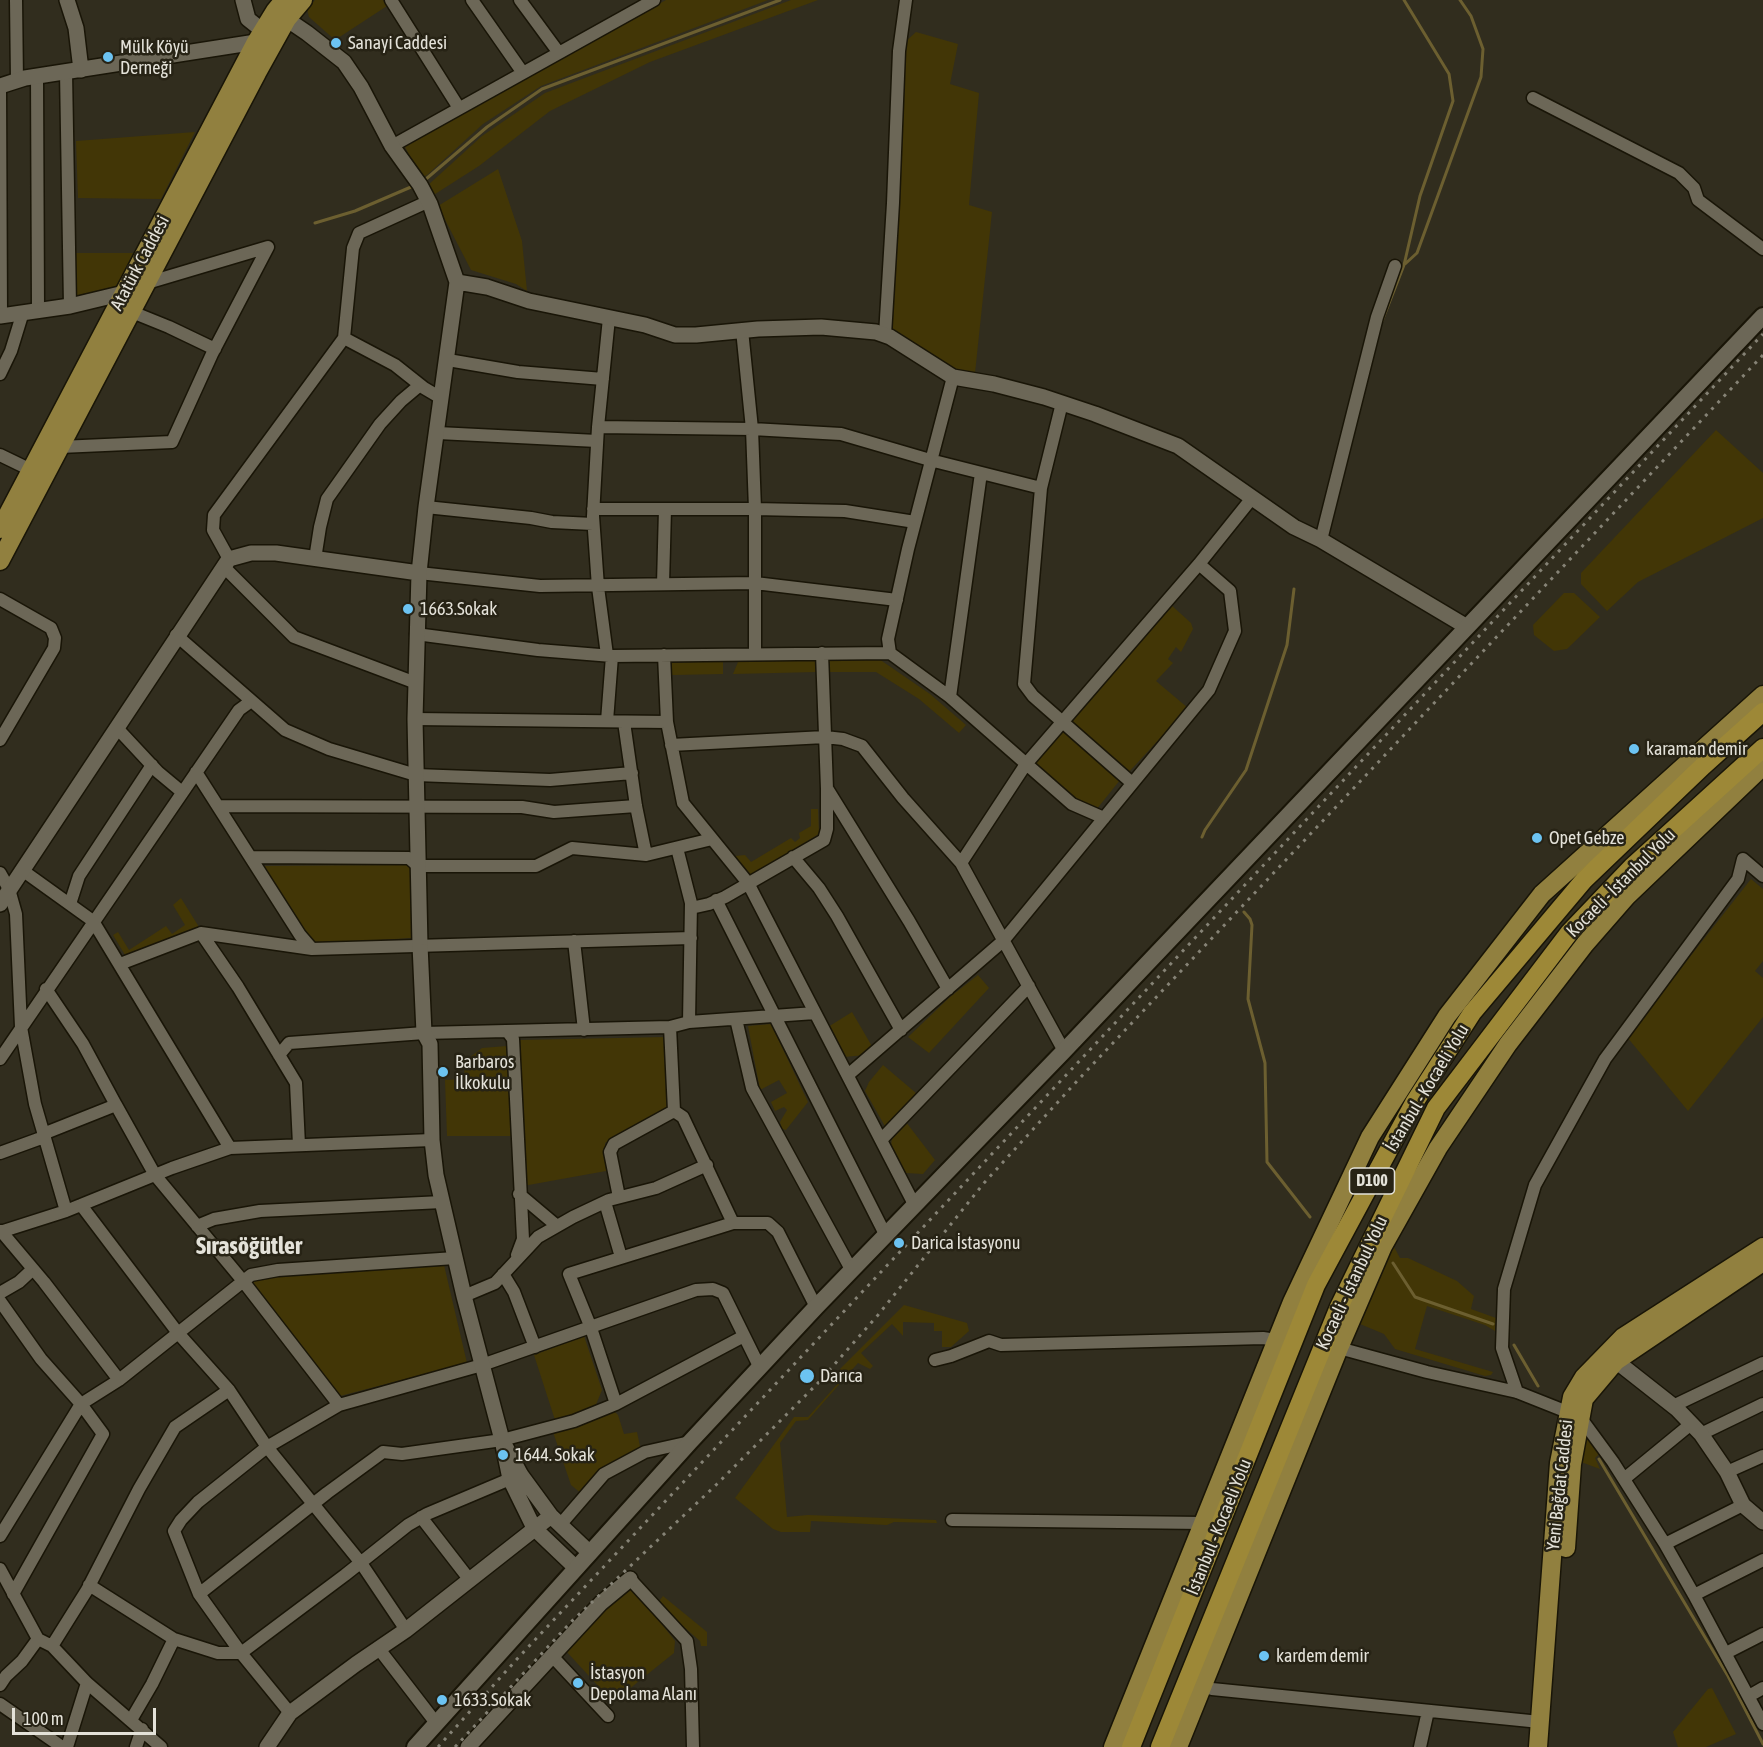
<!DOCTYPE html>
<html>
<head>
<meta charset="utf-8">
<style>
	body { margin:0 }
	#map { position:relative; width:1763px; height:1747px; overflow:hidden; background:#312d1e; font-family:"Asap Condensed",sans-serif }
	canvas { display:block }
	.scale { position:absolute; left:12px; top:1708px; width:144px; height:27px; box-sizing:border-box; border:3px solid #e4e2d9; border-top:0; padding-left:8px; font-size:18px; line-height:21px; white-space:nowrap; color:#e4e2d9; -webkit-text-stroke:4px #272315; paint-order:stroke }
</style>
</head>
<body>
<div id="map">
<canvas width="1763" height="1747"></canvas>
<div class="scale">100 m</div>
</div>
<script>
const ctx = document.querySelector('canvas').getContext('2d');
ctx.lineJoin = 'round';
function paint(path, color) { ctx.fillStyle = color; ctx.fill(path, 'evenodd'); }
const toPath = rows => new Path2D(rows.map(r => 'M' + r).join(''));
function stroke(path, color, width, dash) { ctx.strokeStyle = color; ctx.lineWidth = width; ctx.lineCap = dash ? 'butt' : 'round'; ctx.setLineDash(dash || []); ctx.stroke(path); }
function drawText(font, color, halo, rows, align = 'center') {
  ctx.font = font + ' "Asap Condensed",sans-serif'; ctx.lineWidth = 5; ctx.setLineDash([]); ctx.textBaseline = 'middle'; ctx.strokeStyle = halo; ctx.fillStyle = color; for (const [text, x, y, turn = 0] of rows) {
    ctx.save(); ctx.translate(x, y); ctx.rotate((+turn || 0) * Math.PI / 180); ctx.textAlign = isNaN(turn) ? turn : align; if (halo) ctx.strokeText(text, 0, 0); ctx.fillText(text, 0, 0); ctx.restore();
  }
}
const green = toPath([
	[315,0,383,0,387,6,335,40,309,17,307,9],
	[666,0,768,0,541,86,483,124,427,175,421,178,404,145],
	[791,0,818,0,650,62,550,111,479,166,432,196,427,186,482,136,545,93],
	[916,32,958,44,950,84,979,93,969,205,992,212,975,373,948,367,889,329,904,43],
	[195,132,161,199,78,198,76,141],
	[498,169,522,241,527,291,516,284,471,270,438,206],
	[74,253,133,253,117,287,74,296],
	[1716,430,1763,473,1763,518,1638,582,1607,611,1581,584,1581,573],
	[1564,593,1574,593,1600,617,1567,649,1554,651,1534,635,1533,625],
	[1170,604,1191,623,1193,629,1181,652,1176,647,1168,659,1173,663,1156,681,1188,708,1127,774,1068,722],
	[829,659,879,659,930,694,966,725,959,733,919,699,876,672,830,672],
	[815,660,816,672,733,674,738,662],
	[723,661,723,674,672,675,671,663],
	[1063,729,1120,780,1096,810,1078,801,1032,764],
	[811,809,818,809,819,834,751,875,735,856,745,855,751,862,791,838,795,842,800,838,799,833,811,826],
	[411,865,411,938,313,944,263,866],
	[1751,879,1763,889,1763,961,1755,971,1763,978,1763,1017,1688,1111,1627,1037],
	[181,898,199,927,125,955,113,935,118,932,129,950,166,926,172,934,185,925,173,905],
	[978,975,989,988,929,1053,908,1037,950,997],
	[852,1012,873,1048,865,1055,844,1057,828,1027],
	[771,1024,808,1102,786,1130,782,1129,780,1122,787,1110,784,1107,775,1111,771,1102,787,1093,779,1080,760,1090,748,1026],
	[666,1037,668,1108,605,1143,606,1171,523,1186,520,1040],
	[507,1046,511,1136,447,1136,445,1080,464,1079,465,1061,482,1048],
	[883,1065,916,1093,886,1128,865,1091,869,1082],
	[906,1122,935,1160,923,1174,906,1173,891,1146,892,1138],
	[1393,1245,1400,1258,1408,1258,1457,1281,1474,1296,1471,1309,1496,1318,1495,1331,1485,1325,1427,1306,1415,1349,1493,1372,1491,1375,1485,1376,1395,1349,1384,1334,1360,1324,1360,1318],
	[444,1265,467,1363,336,1397,251,1287,254,1280,272,1275],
	[904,1305,967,1323,969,1331,951,1347,942,1347,942,1331,934,1331,934,1323,903,1322,903,1336,892,1324,861,1353,873,1366,870,1369,858,1363,808,1420,796,1421,780,1443,787,1517,808,1515,936,1520,937,1523,894,1522,887,1525,811,1521,810,1532,781,1532,773,1529,735,1498,794,1417,808,1417,840,1381,840,1369],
	[584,1336,602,1390,595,1407,555,1420,534,1355],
	[614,1411,618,1415,624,1434,637,1432,641,1451,602,1468,582,1494,571,1485,553,1432],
	[1585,1439,1593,1442,1601,1452,1595,1458,1600,1469,1581,1462],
	[624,1587,633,1588,675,1641,674,1653,613,1702,565,1650],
	[663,1596,707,1632,707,1646,701,1646,700,1641,662,1608,660,1600],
	[1712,1688,1736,1734,1706,1747,1678,1747,1673,1732,1708,1689]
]);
const stream = toPath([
	[426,179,487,127,542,89,780,0],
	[315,223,355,211,411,187],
	[1405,264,1417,253,1481,77,1483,49,1471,16,1460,0],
	[1382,321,1404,265,1420,196,1453,101,1449,74,1404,0],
	[1202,837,1205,830,1246,770,1287,645,1294,589],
	[1244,912,1250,919,1252,925,1248,999,1265,1063,1267,1162,1310,1217],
	[1393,1263,1415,1297,1493,1324],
	[1514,1345,1538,1386],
	[1599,1459,1728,1676,1763,1744]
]);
const minor = toPath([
	[16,0,17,80],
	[391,0,459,108],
	[472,0,523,73],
	[520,0,559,53],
	[66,72,70,306],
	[37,76,38,310],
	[0,86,1,315],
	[1533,98,1679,173,1694,188,1698,200,1763,249],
	[392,146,654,0],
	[132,312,169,327,215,349],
	[609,318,598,427,752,429,841,434,930,460,1041,488],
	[742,330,752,429,755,509,755,654],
	[885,335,893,203,899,51,906,0],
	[344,338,395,365,424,388,441,398],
	[448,360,518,372,603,379],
	[0,374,11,351,23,312],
	[1062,403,1041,488,1024,684,1033,696,1132,783],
	[598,427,593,516,598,587,607,655],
	[438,433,597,441],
	[60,447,172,442,212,354,268,247,147,283],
	[0,455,31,470],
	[426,507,531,518,552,522,593,524],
	[593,509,755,509,845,511,915,522],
	[1321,540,1377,317,1395,266],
	[229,559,213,530,214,515,344,338,353,248,359,233,427,202,430,204],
	[315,559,320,527,327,499,380,424,401,401,420,385],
	[223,566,294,637,416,683],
	[419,573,540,586,755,583,897,600],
	[663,584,665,509],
	[0,599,51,628,55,638,54,648,0,740],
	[416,634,538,650,612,656,890,653,950,697,1072,804,1104,818],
	[176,635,285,730,329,749,416,775,550,780,632,773],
	[890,653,888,639,908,549,953,377],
	[664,655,667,722,683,803,748,883,915,1206],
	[950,697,981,473],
	[415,719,667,722],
	[607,721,612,656],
	[624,722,636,806,646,855,712,839],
	[117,728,158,772,182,792],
	[671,745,825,737,843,739,862,746,903,798,961,863,1064,1051],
	[196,772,300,935,312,949],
	[828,790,909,921,948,989],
	[218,806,522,807,554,812,636,806],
	[677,848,691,903,689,1022],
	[251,857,409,858,418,866,536,866,572,848,646,855],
	[793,857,819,888,837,916,901,1030],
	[961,863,1026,764,1199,564,1252,498],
	[22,870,93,921,230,1148],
	[0,873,9,889,16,914,21,1027,35,1104,66,1211],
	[716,900,886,1236],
	[70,904,79,876,152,765],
	[691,908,709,904,725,897,824,840,827,829,827,789,822,653],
	[201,933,238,987,296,1083,299,1145],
	[574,941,584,1030],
	[120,964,201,933,312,949,691,938],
	[46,989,83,1044,116,1105],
	[736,1019,752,1088,852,1271],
	[670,1027,674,1111,683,1117,733,1223],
	[507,1031,513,1039,523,1239,517,1255],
	[279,1055,289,1043,317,1041,424,1033,670,1027,689,1022,815,1013],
	[0,1059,239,710,250,702],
	[848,1075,1003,941,1209,690,1235,631,1230,591,1199,564],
	[43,1134,116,1105,155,1175,243,1281,339,1405],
	[881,1140,1029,986],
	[0,1153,44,1137],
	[519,1194,557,1226],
	[619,1197,610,1152,614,1144,674,1111],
	[605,1202,621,1257],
	[81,1205,178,1333,229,1390,267,1447,361,1563,406,1630],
	[197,1226,214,1219,260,1211,442,1202],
	[1,1231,44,1282,119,1380],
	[0,1232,66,1211,172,1168,230,1148,432,1140],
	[503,1274,514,1292,535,1347],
	[0,1293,19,1282,33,1269],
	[464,1296,495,1283,538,1237,573,1217,609,1200,656,1188,707,1165],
	[0,1301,41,1359,81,1404,103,1434,13,1594],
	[1339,1348,1427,1372,1517,1392,1580,1417,1613,1462,1665,1544,1694,1595,1763,1724],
	[935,1360,951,1356,989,1341,1001,1345,1263,1338,1276,1340],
	[1517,1392,1502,1348,1504,1289,1535,1185,1605,1059,1738,879,1743,859,1763,876],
	[616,1404,591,1328,569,1274,733,1223,768,1223,778,1232,816,1307],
	[1673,1406,1763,1363],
	[1701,1434,1763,1404],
	[1727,1472,1763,1456],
	[517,1476,427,1514,408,1525,345,1575,241,1653,199,1594,174,1531,181,1520,198,1502,267,1447,339,1405,482,1365,696,1290,713,1289,723,1293,760,1368],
	[1624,1479,1691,1424],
	[421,1517,469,1579],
	[952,1520,1203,1523],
	[560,1525,604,1474,645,1452,690,1442],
	[0,1536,81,1404,119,1380,251,1275,278,1270,455,1258],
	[1665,1544,1743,1505],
	[0,1569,38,1639,52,1646,87,1683,161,1747],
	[630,1579,687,1641,691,1669,693,1747],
	[89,1585,174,1639,218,1653,241,1653,290,1713],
	[199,1594,327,1493,383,1452,402,1454,502,1440,574,1421,616,1404,744,1336],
	[1694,1595,1763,1560],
	[52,1646,87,1590,139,1489,175,1427,229,1390],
	[379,1649,436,1723],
	[1726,1653,1763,1634],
	[553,1657,608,1716],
	[0,1685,6,1676,22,1661,38,1639],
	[1203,1685,1212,1689,1540,1722],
	[1749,1696,1763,1688],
	[0,1704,62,1747],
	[131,1720,152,1684,174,1639],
	[67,1747,87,1683],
	[136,1747,142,1729],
	[1420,1747,1428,1711]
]);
const tertiary = toPath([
	[67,0,76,28,81,70],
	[243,0,248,19,263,31],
	[279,14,307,33,344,62,361,87,392,146,420,185,430,204,457,282,426,507,419,573,415,719,420,945,424,1033,430,1044,432,1140,436,1175,464,1296,502,1440],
	[0,86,25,78,256,42],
	[457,282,487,287,529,301,645,325,675,335,696,335,758,329,821,327,876,332,890,337,953,377,994,384,1044,397,1095,414,1178,446,1294,527,1321,540,1467,627],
	[0,316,70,306,124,293],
	[0,904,229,559,251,553,276,553,419,573],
	[1616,1361,1677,1409,1701,1434,1727,1472,1743,1505,1763,1522],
	[576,1568,534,1528,510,1479,502,1440,521,1475,551,1516,590,1553],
	[267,1747,290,1713,356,1664,406,1630,551,1516],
	[468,1747,601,1603,630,1579]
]);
const secondary = toPath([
	[415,1747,690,1442,816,1307,1064,1051,1763,316]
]);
const primary = toPath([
	[0,529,256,42,275,11,284,0],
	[0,561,257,73,287,19,303,0],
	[1566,1548,1572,1464,1584,1399,1616,1361,1763,1262],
	[1113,1747,1292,1302,1370,1137,1447,1016,1542,894,1763,695],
	[1178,1747,1339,1348,1383,1246,1438,1148,1508,1044,1585,944,1626,897,1763,766],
	[1538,1747,1559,1463,1572,1397,1584,1377,1623,1337,1763,1247]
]);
const trunk = toPath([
	[1131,1747,1316,1285,1414,1103,1472,1013,1584,880,1703,766,1763,712],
	[1160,1747,1339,1307,1436,1108,1569,933,1632,867,1763,748]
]);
const rail = toPath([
	[438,1747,517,1659,1763,334],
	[455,1747,571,1622,717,1484,817,1384,878,1315,984,1183,1078,1080,1763,355]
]);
const markers = [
	[336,43,6,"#6cc3f2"],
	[108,57,6,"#6cc3f2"],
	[408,609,6,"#6cc3f2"],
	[1634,749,6,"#6cc3f2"],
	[1537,838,6,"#6cc3f2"],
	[443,1072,6,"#6cc3f2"],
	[899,1243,6,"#6cc3f2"],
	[807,1376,8,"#6cc3f2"],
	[503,1455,6,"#6cc3f2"],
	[1264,1656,6,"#6cc3f2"],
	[578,1683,6,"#6cc3f2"],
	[442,1700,6,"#6cc3f2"]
];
const shields = [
	[1372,1181,45]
];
const shieldNames = [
	["D100",1372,1181]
];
const poiNames = [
	["Sanayi Caddesi",348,43],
	["Mülk Köyü",120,47],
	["Derneği",120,68],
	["1663.Sokak",420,609],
	["karaman demir",1646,749],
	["Opet Gebze",1549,838],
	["Barbaros",455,1062],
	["İlkokulu",455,1083],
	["Darica İstasyonu",911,1243],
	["Darıca",820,1376],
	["1644. Sokak",515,1455],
	["kardem demir",1276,1656],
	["İstasyon",590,1673],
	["Depolama Alanı",590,1694],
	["1633.Sokak",454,1700]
];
const streetNames = [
	["Atatürk Caddesi",140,263,-62],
	["Kocaeli - İstanbul Yolu",1621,883,-45],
	["İstanbul - Kocaeli Yolu",1427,1088,-59],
	["Kocaeli - İstanbul Yolu",1352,1283,-65],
	["Yeni Bağdat Caddesi",1560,1485,-84],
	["İstanbul - Kocaeli Yolu",1219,1527,-68]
];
const districtNames = [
	["Sırasöğütler",249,1246]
];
paint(green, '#423606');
stroke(stream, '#6c5f30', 3);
stroke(minor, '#191507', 15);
stroke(tertiary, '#191507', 18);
stroke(secondary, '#191507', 20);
stroke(primary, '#191507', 21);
stroke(trunk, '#191507', 21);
stroke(minor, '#6c6757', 12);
stroke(tertiary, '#6c6757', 15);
stroke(secondary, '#6c6757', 16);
stroke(primary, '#91803f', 18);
stroke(trunk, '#9d8837', 18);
stroke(rail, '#868376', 3, [3, 6]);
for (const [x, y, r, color] of markers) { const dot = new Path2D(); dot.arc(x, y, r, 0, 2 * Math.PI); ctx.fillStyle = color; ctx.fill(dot); stroke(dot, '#272315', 2); }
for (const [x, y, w] of shields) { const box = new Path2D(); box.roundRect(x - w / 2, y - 13, w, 26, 4.5); ctx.fillStyle = '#272315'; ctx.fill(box); stroke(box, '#e4e2d9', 1.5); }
drawText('bold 16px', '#e4e2d9', null, shieldNames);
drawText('18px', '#e4e2d9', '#272315', poiNames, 'left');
drawText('18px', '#e4e2d9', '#272315', streetNames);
drawText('bold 24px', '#e4e2d9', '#272315', districtNames);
</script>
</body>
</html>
